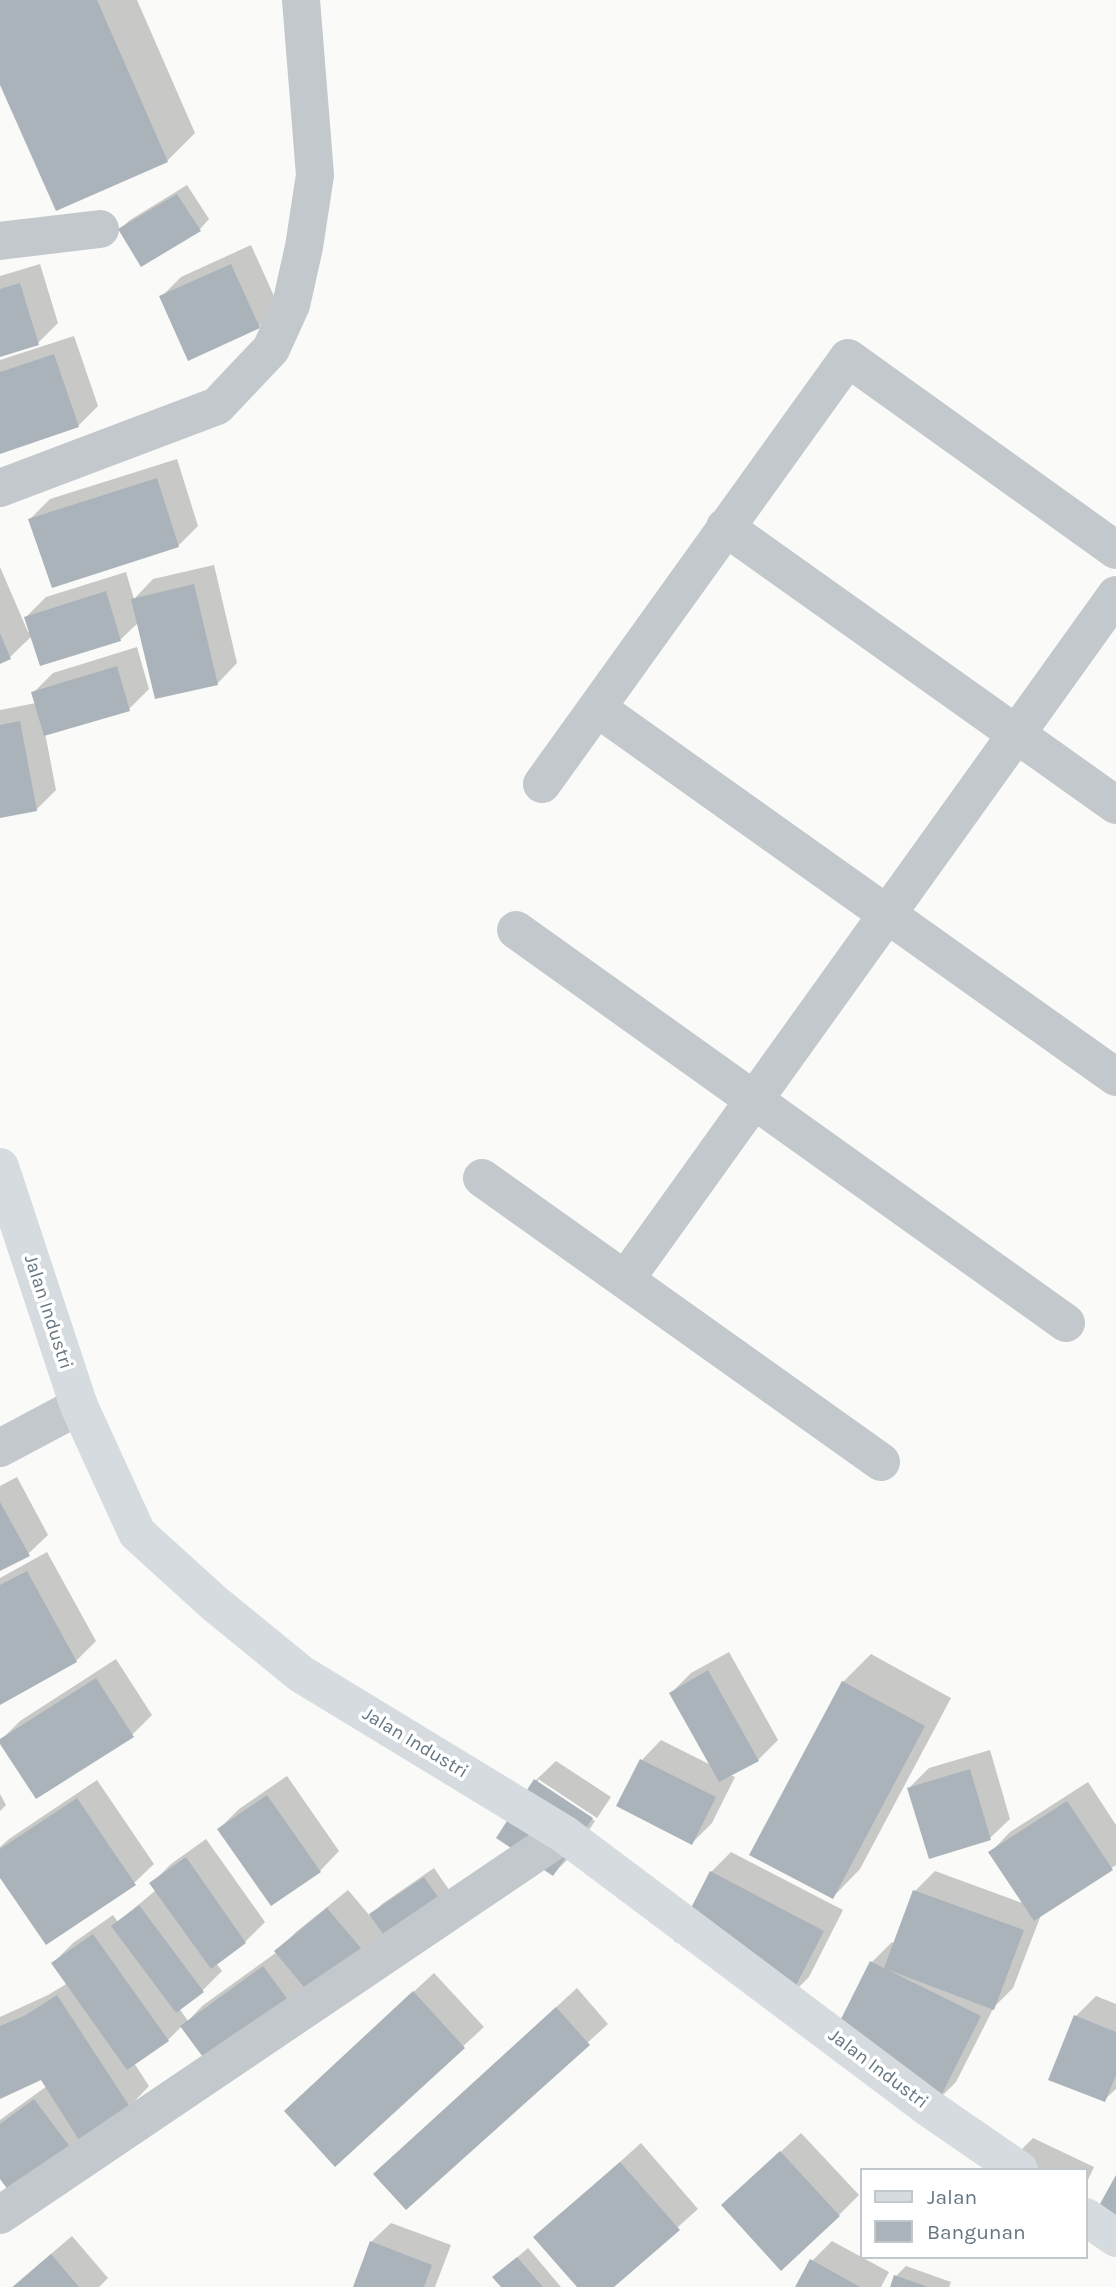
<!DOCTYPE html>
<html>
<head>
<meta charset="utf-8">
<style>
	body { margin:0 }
	#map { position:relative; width:1116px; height:2287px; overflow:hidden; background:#fafaf8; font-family:Karla,sans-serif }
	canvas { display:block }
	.legend { position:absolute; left:860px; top:2168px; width:228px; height:91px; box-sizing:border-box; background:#fff; border:2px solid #c1c8cd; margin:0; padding:9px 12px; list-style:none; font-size:21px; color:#657683 }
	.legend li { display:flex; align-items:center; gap:14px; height:35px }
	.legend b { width:35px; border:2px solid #c1c8cd }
</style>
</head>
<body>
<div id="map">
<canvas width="1116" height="2287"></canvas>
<ul class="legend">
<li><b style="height:9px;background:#d6dbdf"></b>Jalan</li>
<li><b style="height:19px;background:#aab3b9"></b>Bangunan</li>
</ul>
</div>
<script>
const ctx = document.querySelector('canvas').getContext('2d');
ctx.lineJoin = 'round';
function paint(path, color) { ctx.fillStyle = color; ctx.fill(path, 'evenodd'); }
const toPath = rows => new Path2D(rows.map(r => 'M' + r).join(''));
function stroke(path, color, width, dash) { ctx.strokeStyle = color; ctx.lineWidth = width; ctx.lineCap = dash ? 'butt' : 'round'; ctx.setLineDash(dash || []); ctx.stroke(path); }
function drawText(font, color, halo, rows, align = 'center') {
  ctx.font = font + ' Karla,sans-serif'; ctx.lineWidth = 7; ctx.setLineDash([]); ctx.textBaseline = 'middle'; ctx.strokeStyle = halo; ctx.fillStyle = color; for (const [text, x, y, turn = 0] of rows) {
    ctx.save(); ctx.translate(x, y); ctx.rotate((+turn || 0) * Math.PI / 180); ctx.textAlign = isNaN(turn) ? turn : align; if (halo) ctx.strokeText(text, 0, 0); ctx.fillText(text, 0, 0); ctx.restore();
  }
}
const shadow = toPath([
	[0,0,137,0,195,133,167,161,0,81],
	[187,185,209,219,200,229,120,229,130,220],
	[251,245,279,307,259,327,161,297,181,277],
	[40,264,58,323,38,343,0,355,0,276],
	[74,336,98,406,78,426,0,452,0,360],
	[177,459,198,526,178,546,30,519,50,499],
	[214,565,237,663,218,683,157,697,139,622,120,640,32,636,10,657,0,662,0,567,28,632,30,631,26,617,46,597,126,572,134,599,153,579],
	[137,647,149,689,129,709,45,733,56,790,36,810,0,816,0,710,36,703,33,693,53,673],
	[17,1477,48,1535,28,1554,0,1569,0,1486],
	[47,1552,96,1641,76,1661,0,1703,0,1578],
	[729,1652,778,1740,758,1760,730,1775,735,1777,712,1823,692,1843,618,1806,642,1760,661,1740,711,1765,671,1693,691,1673],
	[871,1654,951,1698,860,1869,833,1897,843,1682],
	[116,1659,152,1715,132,1735,0,1741,20,1721],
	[990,1750,1010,1819,990,1838,909,1788,929,1768],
	[556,1761,611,1797,597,1818,538,1779,538,1784,595,1821,573,1854,553,1874,536,1780],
	[287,1776,339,1851,320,1871,219,1829,239,1809],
	[97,1780,154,1864,134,1883,0,1875,0,1847,9,1839],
	[1088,1782,1116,1825,1116,1865,1041,1915,1013,1988,994,2007,956,2082,936,2102,872,1962,892,1942,895,1944,915,1891,935,1871,1025,1904,991,1852,1010,1832],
	[0,1794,6,1805,0,1811],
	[206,1839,265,1922,245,1942,216,1963,222,1971,203,1990,179,2008,188,2021,202,2006,277,1952,296,1932,348,1890,370,1916,382,1904,434,1868,458,1903,322,1999,182,2026,168,2040,134,2063,149,2086,99,2139,0,2177,0,2120,47,2086,41,2078,0,2097,0,2017,48,1995,68,1983,53,1963,73,1943,113,1915,118,1922,156,1890,152,1883,171,1864],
	[731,1852,843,1910,809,1977,789,1997,711,1872],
	[434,1973,484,2027,335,2164,306,2091],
	[577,1988,608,2024,406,2208,375,2174],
	[1096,1996,1116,2004,1116,2089,1104,2100,1076,2016],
	[801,2133,859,2195,839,2215,723,2205],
	[1033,2138,1094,2167,1086,2184,1086,2170,1007,2170,1013,2158],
	[641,2143,698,2209,611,2287,579,2287,536,2237],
	[391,2223,451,2245,435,2287,355,2287,371,2242],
	[72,2236,108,2278,99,2287,12,2287],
	[832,2241,889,2272,881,2287,797,2287,812,2261],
	[528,2248,561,2287,503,2287,505,2268],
	[906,2266,951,2282,949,2287,892,2287,896,2276]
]);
const building = toPath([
	[0,0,97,0,168,162,56,211,0,85],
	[177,194,201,231,141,267,118,229],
	[231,264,260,328,188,361,159,296],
	[20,283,39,345,0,357,0,289],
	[54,354,79,427,0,454,0,372],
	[157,478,179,547,52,588,28,519],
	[194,584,218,685,155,699,131,599],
	[106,591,121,641,40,666,24,617],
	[0,633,11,659,0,664],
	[117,666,130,711,44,736,31,692],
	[20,721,37,811,0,818,0,725],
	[0,1502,30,1556,0,1571],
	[27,1571,77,1662,0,1705,0,1585],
	[708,1670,759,1761,719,1782,669,1693],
	[96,1678,134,1737,36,1799,0,1744,0,1739],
	[842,1681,925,1726,833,1899,749,1855],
	[640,1759,716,1797,692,1845,616,1806],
	[970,1769,991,1840,929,1859,907,1788],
	[534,1779,593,1818,553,1876,496,1838],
	[267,1795,321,1872,271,1906,217,1829],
	[77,1798,136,1885,46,1945,0,1878,0,1849],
	[1067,1801,1113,1870,1034,1921,988,1852],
	[186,1857,246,1943,211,1969,149,1883],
	[710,1871,824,1931,789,1999,674,1941],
	[424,1877,450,1914,395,1951,369,1914],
	[913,1890,1024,1930,994,2010,886,1969,981,2016,937,2104,826,2049,870,1961,884,1968],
	[139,1905,204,1992,176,2013,111,1926],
	[327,1908,371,1960,318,2004,274,1951],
	[93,1934,169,2041,127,2070,51,1963],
	[263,1966,305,2023,222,2083,180,2026],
	[413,1991,465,2048,335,2167,284,2111],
	[57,1995,130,2107,79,2140,41,2080,0,2099,0,2026,26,2015],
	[556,2007,590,2045,406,2210,373,2174],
	[1074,2015,1116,2032,1116,2075,1105,2102,1048,2080],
	[34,2099,80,2160,19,2205,0,2179,0,2124],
	[780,2151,840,2216,781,2271,721,2205],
	[620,2162,680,2230,614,2287,577,2287,533,2237],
	[1116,2175,1116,2253,1086,2229],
	[370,2241,432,2265,424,2287,353,2287],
	[51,2254,79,2287,13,2287],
	[517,2257,543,2287,501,2287,492,2277],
	[810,2259,860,2287,795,2287],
	[894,2275,928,2287,890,2287]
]);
const street = toPath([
	[0,241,100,229],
	[0,488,217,406,271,349,291,305,304,247,315,175,301,0],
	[725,527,1116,805],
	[597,708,1116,1077],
	[542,784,848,358,1116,550],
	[516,930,1066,1323],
	[482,1178,881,1462],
	[625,1280,1116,595],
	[0,1448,79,1406],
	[0,2215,564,1834]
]);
const primary = toPath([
	[0,1167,79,1406,137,1533,214,1603,301,1674,564,1834,929,2108,1019,2170],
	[1086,2217,1116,2238]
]);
const streetNames = [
	["Jalan Industri",48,1312,72],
	["Jalan Industri",415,1743,31],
	["Jalan Industri",878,2069,37]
];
paint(shadow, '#0003');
paint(building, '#aab3b9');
stroke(street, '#c3c8cc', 38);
stroke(primary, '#d6dbdf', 38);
drawText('19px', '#657683', '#fff', streetNames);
</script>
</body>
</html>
